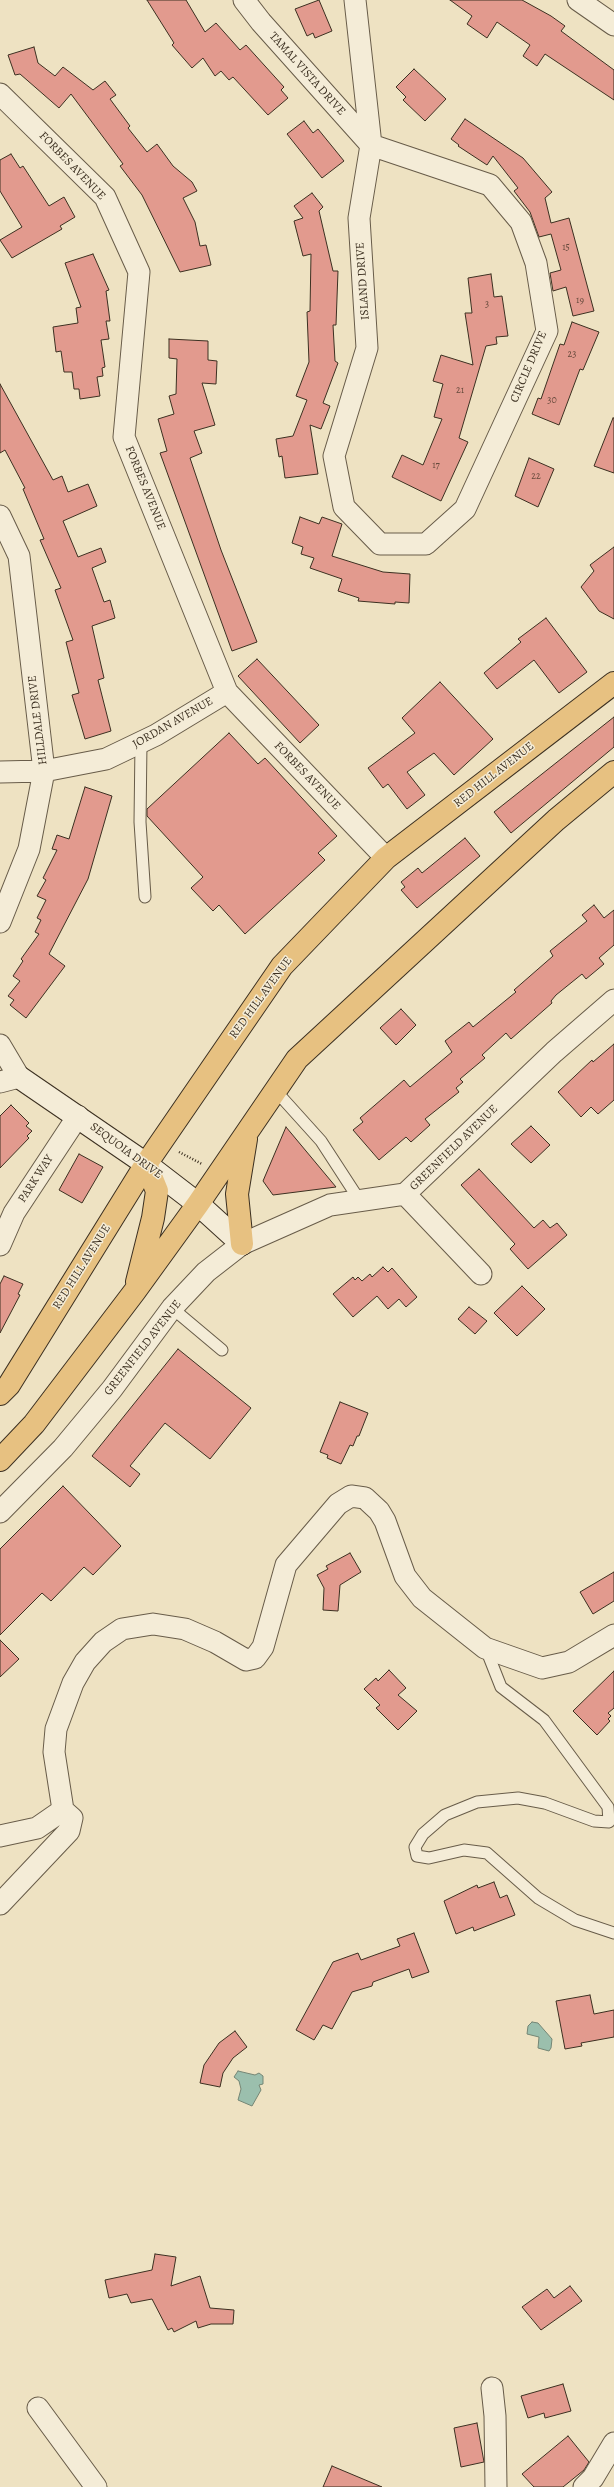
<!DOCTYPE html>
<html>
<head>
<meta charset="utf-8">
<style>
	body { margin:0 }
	canvas { display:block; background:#eee2c2 }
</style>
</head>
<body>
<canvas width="614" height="2487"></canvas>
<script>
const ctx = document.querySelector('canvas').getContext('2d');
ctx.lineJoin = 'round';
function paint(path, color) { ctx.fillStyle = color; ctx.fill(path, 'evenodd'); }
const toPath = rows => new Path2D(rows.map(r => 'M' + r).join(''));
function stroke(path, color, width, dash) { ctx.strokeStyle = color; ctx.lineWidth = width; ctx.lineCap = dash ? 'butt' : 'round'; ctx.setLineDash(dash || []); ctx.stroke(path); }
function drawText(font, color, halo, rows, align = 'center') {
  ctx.font = font + ' Alegreya,serif'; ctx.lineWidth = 3; ctx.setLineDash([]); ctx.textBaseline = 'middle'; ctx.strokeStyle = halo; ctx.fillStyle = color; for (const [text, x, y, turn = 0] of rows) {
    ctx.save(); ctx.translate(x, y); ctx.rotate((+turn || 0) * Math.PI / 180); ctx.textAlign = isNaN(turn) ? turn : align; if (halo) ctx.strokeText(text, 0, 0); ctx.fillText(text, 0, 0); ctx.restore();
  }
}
const water = toPath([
	[532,2022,538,2023,552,2039,551,2048,549,2051,538,2048,539,2037,527,2034,528,2026,532,2022],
	[238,2071,255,2075,259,2073,263,2076,263,2084,259,2085,261,2090,252,2106,238,2100,241,2089,239,2081,234,2077,238,2071]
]);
const building = toPath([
	[147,0,186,0,205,32,216,23,240,50,246,45,284,87,281,90,288,98,268,115,233,77,229,80,221,71,215,76,203,58,192,68,172,45,174,43,147,0],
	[319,0,332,31,315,38,313,33,307,36,295,9,319,0],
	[450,0,522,0,551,16,565,26,561,31,614,70,614,100,545,54,537,66,523,56,530,45,497,22,487,38,467,24,472,16,450,0],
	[34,47,38,63,55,76,63,67,93,90,105,81,116,95,110,99,130,126,128,128,147,152,157,144,173,166,192,182,197,191,183,198,195,222,200,246,206,245,211,265,180,272,142,195,120,166,123,164,112,149,71,94,59,108,20,74,15,75,8,55,34,47],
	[414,69,446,99,425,121,403,100,406,97,396,87,414,69],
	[465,119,523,158,552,192,545,198,551,223,569,218,594,311,573,316,566,287,553,291,550,273,561,270,551,234,539,237,530,212,514,191,518,188,493,156,487,165,458,146,459,145,451,139,465,119],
	[304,121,313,133,318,129,344,161,322,178,287,134,304,121],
	[11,154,20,168,23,166,49,206,64,197,75,217,60,226,62,229,12,258,0,240,22,227,0,191,0,160,11,154],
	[312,193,323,207,319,211,333,271,338,271,336,325,333,325,335,361,338,363,323,403,330,406,321,429,310,425,318,474,285,478,282,456,279,457,276,439,293,436,307,400,296,396,309,362,307,312,310,311,311,254,303,256,294,221,303,218,294,206,312,193],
	[93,254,109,290,106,291,110,321,106,321,109,339,101,340,105,367,102,368,103,376,97,377,100,396,80,399,79,389,74,389,72,372,64,372,61,351,56,352,53,327,78,323,76,308,81,307,65,263,93,254],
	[491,274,494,297,502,296,508,336,496,337,497,344,486,346,459,438,468,442,441,501,392,477,402,455,423,465,442,419,434,417,443,384,433,381,441,355,473,365,465,313,472,313,468,278,491,274],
	[572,322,599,332,583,370,580,369,559,425,532,414,538,398,541,399,560,344,564,345,572,322],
	[169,339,208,341,208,360,217,361,216,384,202,383,215,425,194,431,202,453,190,458,221,550,257,642,232,651,160,453,167,451,158,419,174,414,169,396,176,394,177,359,169,358,169,339],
	[0,384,53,480,62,476,68,492,88,484,97,506,63,521,78,557,101,548,106,562,92,568,104,602,110,600,115,618,92,626,104,678,98,680,111,731,85,739,72,695,79,693,66,642,73,640,55,590,61,588,40,540,44,539,23,489,25,488,5,450,0,453,0,384],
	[613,418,614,418,614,473,594,466,613,418],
	[529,458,554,469,538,507,515,496,529,458],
	[300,517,319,524,322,517,342,524,332,556,383,572,410,574,409,603,395,602,395,604,358,601,359,598,338,591,342,579,310,568,314,558,301,554,303,547,292,543,300,517],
	[614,547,614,619,599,611,581,587,594,571,590,565,614,547],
	[546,618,587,672,559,693,534,660,497,689,484,673,521,642,518,639,546,618],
	[257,659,319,725,300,743,238,676,257,659],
	[440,682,493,739,454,775,434,753,407,772,425,795,407,809,388,784,383,788,368,768,415,733,402,718,440,682],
	[614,717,614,747,511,833,494,812,614,717],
	[229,733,258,764,265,758,337,836,318,853,325,860,245,934,219,905,213,911,191,888,203,877,147,816,147,809,229,733],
	[85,787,112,796,88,879,49,954,65,966,26,1018,10,1005,14,1000,8,996,20,981,13,976,23,961,21,959,39,934,35,932,41,920,37,918,46,900,37,896,46,880,43,878,57,850,52,849,57,835,69,839,85,787],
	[465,838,480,856,417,908,401,890,405,887,401,882,418,868,422,873,465,838],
	[594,905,604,918,614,910,614,945,599,958,604,964,586,979,582,974,556,995,551,1001,552,1003,511,1039,506,1033,482,1055,485,1058,460,1079,463,1082,456,1088,459,1092,425,1119,430,1125,411,1142,406,1137,379,1160,353,1130,363,1122,360,1118,404,1080,410,1087,452,1052,445,1041,469,1022,473,1027,516,992,514,990,553,956,550,951,587,921,582,915,594,905],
	[401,1009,416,1025,396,1045,380,1028,401,1009],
	[614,1044,614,1100,598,1114,591,1107,581,1117,558,1092,592,1060,593,1062,614,1044],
	[11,1105,29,1123,26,1126,32,1131,27,1136,29,1138,0,1168,0,1116,11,1105],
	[531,1126,550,1145,531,1163,511,1144,531,1126],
	[286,1127,336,1187,273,1195,263,1181,286,1127],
	[79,1154,103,1167,82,1203,59,1190,79,1154],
	[479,1169,534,1228,543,1220,550,1228,557,1223,567,1235,528,1269,510,1249,515,1244,461,1185,479,1169],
	[383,1267,388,1272,392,1268,417,1297,406,1307,399,1299,388,1309,377,1296,353,1317,333,1294,353,1277,355,1280,358,1277,362,1281,370,1274,372,1277,383,1267],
	[4,1276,23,1284,18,1294,20,1295,0,1333,0,1284,4,1276],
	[522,1286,545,1309,517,1336,494,1313,522,1286],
	[469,1307,487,1321,475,1334,458,1319,469,1307],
	[178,1349,251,1408,210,1459,165,1423,130,1466,140,1474,130,1487,92,1456,178,1349],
	[340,1402,368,1413,359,1436,357,1436,353,1446,350,1445,341,1464,327,1458,328,1455,320,1452,340,1402],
	[63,1486,121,1546,93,1575,84,1567,51,1601,42,1593,0,1635,0,1549,63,1486],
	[350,1553,361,1572,340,1585,338,1611,323,1610,324,1588,317,1575,328,1569,326,1566,350,1553],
	[614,1572,614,1601,593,1614,580,1592,614,1572],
	[0,1640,19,1659,0,1677,0,1640],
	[389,1670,406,1688,398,1695,417,1711,398,1730,376,1708,380,1705,364,1689,376,1678,378,1681,389,1670],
	[614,1671,614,1708,608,1713,611,1716,608,1719,610,1721,597,1735,573,1711,614,1671],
	[494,1882,500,1898,507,1895,515,1915,474,1931,473,1927,456,1934,444,1901,477,1885,478,1888,494,1882],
	[414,1933,429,1972,412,1978,409,1969,373,1982,372,1986,352,1992,332,2029,323,2025,314,2040,296,2030,333,1962,358,1953,361,1960,400,1946,397,1939,414,1933],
	[590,1995,594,2014,614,2010,614,2037,581,2043,582,2046,565,2049,556,2001,590,1995],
	[235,2031,247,2047,233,2058,223,2073,220,2087,200,2083,204,2065,219,2043,235,2031],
	[155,2254,176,2257,171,2286,200,2276,210,2308,234,2310,233,2324,211,2324,198,2328,196,2321,174,2332,172,2328,168,2330,152,2299,131,2303,127,2294,109,2298,105,2280,152,2270,155,2254],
	[570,2286,582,2301,541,2330,522,2307,547,2289,554,2298,570,2286],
	[563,2384,571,2411,545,2418,544,2413,528,2418,521,2396,563,2384],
	[477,2423,484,2462,461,2467,454,2428,477,2423],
	[568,2436,589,2462,584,2470,563,2487,534,2487,522,2474,568,2436],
	[332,2466,382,2487,323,2487,332,2466]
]);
const path = toPath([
	[179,1152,202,1164]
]);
const lane = toPath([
	[141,743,140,822,145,897],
	[275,1090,321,1141,360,1201],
	[172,1308,222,1350],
	[486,1649,501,1687,544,1720,608,1807,609,1822,594,1821,545,1803,518,1798,477,1802,445,1815,423,1834,415,1847,417,1856,429,1858,464,1850,487,1853,538,1898,575,1920,614,1933]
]);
const street = toPath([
	[244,0,261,22,371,145,490,185,521,222,536,263,547,331,465,509,426,544,380,544,344,507,334,456,367,348,359,218,371,145,355,0],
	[578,0,614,25],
	[0,94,105,197,139,272,124,437,227,692,386,858],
	[0,516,19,556,44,771,29,849,0,922],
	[0,772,44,771,106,759,156,735,227,692],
	[0,1045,19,1077,0,1082],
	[405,1194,481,1274],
	[0,1245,14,1213,78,1116],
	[0,1512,63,1448,112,1389,172,1308,206,1272,242,1244,330,1205,405,1194,554,1052,614,1000],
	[0,1836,37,1828,63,1810,54,1752,56,1729,73,1683,85,1662,103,1642,122,1629,153,1624,185,1629,215,1642,246,1660,255,1658,263,1647,286,1565,338,1504,351,1496,365,1498,379,1511,385,1521,405,1576,422,1598,485,1648,542,1668,569,1662,614,1635],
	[0,1904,69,1831,72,1818,63,1810],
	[492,2388,495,2416,496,2487],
	[38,2408,96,2487],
	[584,2487,593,2478,614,2443]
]);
const secondary = toPath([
	[19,1077,146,1164,198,1204,242,1244]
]);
const primary = toPath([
	[242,1244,237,1194,246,1139],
	[137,1282,153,1218,157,1191,146,1164],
	[0,1394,9,1385,146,1164,282,966,386,858,614,683],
	[0,1460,34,1424,135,1291,198,1204,297,1059,556,820,614,772]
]);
const numberNames = [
	["15",566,248],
	["19",580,301],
	["3",487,305],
	["23",572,355],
	["21",460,391],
	["30",552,401],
	["17",436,466],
	["22",536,477]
];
const streetNames = [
	["TAMAL VISTA DRIVE",307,74,48],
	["FORBES AVENUE",72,166,46],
	["ISLAND DRIVE",363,281,-94],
	["CIRCLE DRIVE",529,367,-67],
	["FORBES AVENUE",145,488,68],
	["HILLDALE DRIVE",38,720,-97],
	["JORDAN AVENUE",173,723,-30],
	["RED HILL AVENUE",494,775,-38],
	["FORBES AVENUE",307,776,46],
	["RED HILL AVENUE",261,998,-54],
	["GREENFIELD AVENUE",454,1148,-44],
	["SEQUOIA DRIVE",126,1151,36],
	["PARK WAY",36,1179,-57],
	["RED HILL AVENUE",82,1267,-58],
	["GREENFIELD AVENUE",143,1348,-52]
];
paint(water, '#9bbfad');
stroke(water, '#758675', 1);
paint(building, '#e29a8e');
stroke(building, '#3c3021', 1);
stroke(lane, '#685c49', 13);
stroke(street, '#685c49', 23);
stroke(secondary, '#3c3021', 24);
stroke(primary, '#3c3021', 24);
stroke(path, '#3c3021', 2.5, [1, 2]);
stroke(lane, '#f4ecd7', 11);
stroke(street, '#f4ecd7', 21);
stroke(secondary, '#f4ecd7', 22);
stroke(primary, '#e7c181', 22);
drawText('10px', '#664a3c', null, numberNames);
drawText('12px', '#3c3021', '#f4ecd7', streetNames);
</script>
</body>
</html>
